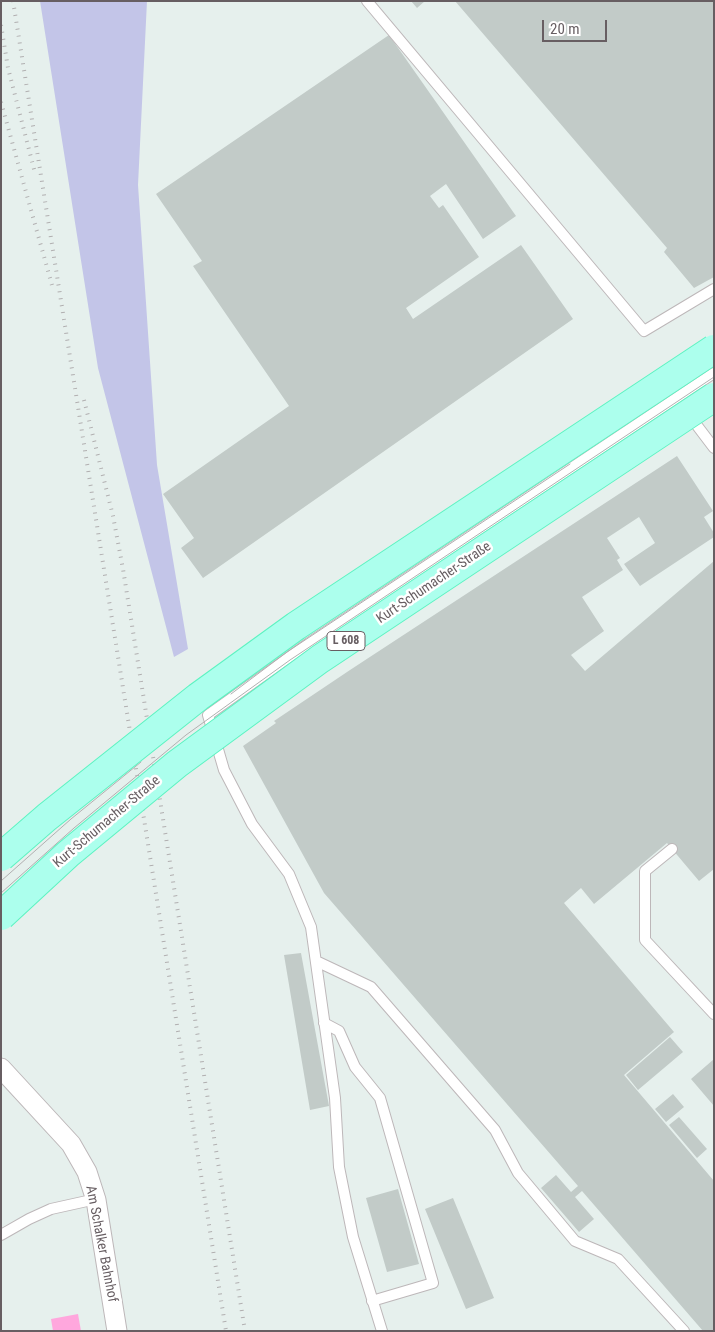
<!DOCTYPE html>
<html>
<head>
<meta charset="utf-8">
<style>
	body { margin:0 }
	#map { position:relative; width:715px; height:1332px; overflow:hidden; background:#e6f0ed; font-family:"Roboto Condensed",sans-serif }
	canvas { display:block }
	.frame { position:absolute; inset:0; border:2px solid #675e62; pointer-events:none }
	.scale { position:absolute; left:542px; top:20px; width:65px; height:22px; box-sizing:border-box; border:2px solid #675e62; border-top:0; padding-left:6px; font-size:15px; line-height:18px; white-space:nowrap; color:#675e62; -webkit-text-stroke:4px #fff; paint-order:stroke }
</style>
</head>
<body>
<div id="map">
<canvas width="715" height="1332"></canvas>
<div class="frame"></div>
<div class="scale">20 m</div>
</div>
<script>
const ctx = document.querySelector('canvas').getContext('2d');
ctx.lineJoin = 'round';
function paint(path, color) { ctx.fillStyle = color; ctx.fill(path, 'evenodd'); }
const toPath = rows => new Path2D(rows.map(r => 'M' + r).join(''));
function stroke(path, color, width, dash) { ctx.strokeStyle = color; ctx.lineWidth = width; ctx.lineCap = dash ? 'butt' : 'round'; ctx.setLineDash(dash || []); ctx.stroke(path); }
function drawText(font, color, halo, rows, align = 'center') {
  ctx.font = font + ' "Roboto Condensed",sans-serif'; ctx.lineWidth = 5; ctx.setLineDash([]); ctx.textBaseline = 'middle'; ctx.strokeStyle = halo; ctx.fillStyle = color; for (const [text, x, y, turn = 0] of rows) {
    ctx.save(); ctx.translate(x, y); ctx.rotate((+turn || 0) * Math.PI / 180); ctx.textAlign = isNaN(turn) ? turn : align; if (halo) ctx.strokeText(text, 0, 0); ctx.fillText(text, 0, 0); ctx.restore();
  }
}
const green = toPath([
	[40,1,147,1,138,185,157,465,188,649,174,657,98,368]
]);
const water = toPath([
	[78,1314,81,1331,53,1331,51,1319]
]);
const building = toPath([
	[411,1,425,1,417,8],
	[455,1,714,1,714,277,694,288,664,252,667,248],
	[389,35,516,216,483,239,446,184,430,196,439,208,443,205,479,257,406,308,413,319,521,245,573,319,203,578,181,548,194,538,163,494,289,406,193,266,202,261,156,194],
	[677,456,713,511,704,517,714,533,714,537,640,586,624,564,655,543,639,517,607,538,620,558,617,560,623,570,582,597,604,631,571,655,585,671,714,561,714,869,699,881,667,843,594,904,581,888,564,903,674,1032,624,1075,714,1181,714,1331,703,1331,582,1191,575,1197,594,1219,579,1232,541,1188,556,1175,571,1192,578,1186,324,893,243,746,276,723,274,721,350,670],
	[301,953,329,1106,310,1110,284,955],
	[670,1037,683,1052,638,1090,626,1075],
	[714,1059,714,1106,691,1079],
	[673,1094,684,1107,666,1122,655,1109],
	[679,1117,707,1149,697,1158,669,1125],
	[398,1189,419,1264,387,1272,366,1198],
	[453,1198,494,1298,466,1309,425,1209]
]);
const lane = toPath([
	[367,1,644,331,714,289],
	[689,415,714,448],
	[672,849,645,871,645,940,714,1014],
	[316,961,371,987,495,1130,518,1173,575,1241,618,1259,684,1331],
	[324,1023,339,1031,355,1067,380,1098,433,1283,372,1301],
	[1,1235,29,1219,51,1209,96,1199],
	[382,1331,353,1237,339,1167,335,1098,311,927,289,874,252,824,224,770,208,715,309,643,714,373]
]);
const street = toPath([
	[1,1068,71,1144,87,1172,96,1200,117,1331]
]);
const tram = toPath([
	[231,694,287,652,570,464],
	[1,881,71,819,141,762],
	[1,893,74,828,186,735,290,660,714,377]
]);
const rail = toPath([
	[13,1,226,1331],
	[1,25,8,68,35,173],
	[1,102,53,289],
	[84,400,113,516,123,569,245,1331]
]);
const primaryBridge = toPath([
	[1,857,47,817,198,697,296,626,714,349],
	[1,916,68,854,177,764,320,659,714,397]
]);
const shields = [
	[346,641,38]
];
const shieldNames = [
	["L 608",346,641]
];
const streetNames = [
	["Kurt-Schumacher-Straße",434,583,-34],
	["Kurt-Schumacher-Straße",107,822,-40],
	["Am Schalker Bahnhof",101,1244,79]
];
paint(green, '#c3c5e8');
paint(water, '#ffa7dd');
paint(building, '#c2cbc8');
stroke(lane, '#bdb7b9', 12);
stroke(street, '#bdb7b9', 21);
stroke(lane, '#fff', 10);
stroke(street, '#fff', 19);
stroke(tram, '#b1afb0', 1);
stroke(rail, '#b1afb0', 4, [1, 6]);
stroke(primaryBridge, '#5cf3c1', 30, []);
stroke(primaryBridge, '#acffed', 28);
for (const [x, y, w] of shields) { const box = new Path2D(); box.roundRect(x - w / 2, y - 9.5, w, 19, 4); ctx.fillStyle = '#fff'; ctx.fill(box); stroke(box, '#675e62', 1); }
drawText('bold 12px', '#675e62', null, shieldNames);
drawText('14px', '#675e62', '#fff', streetNames);
</script>
</body>
</html>
